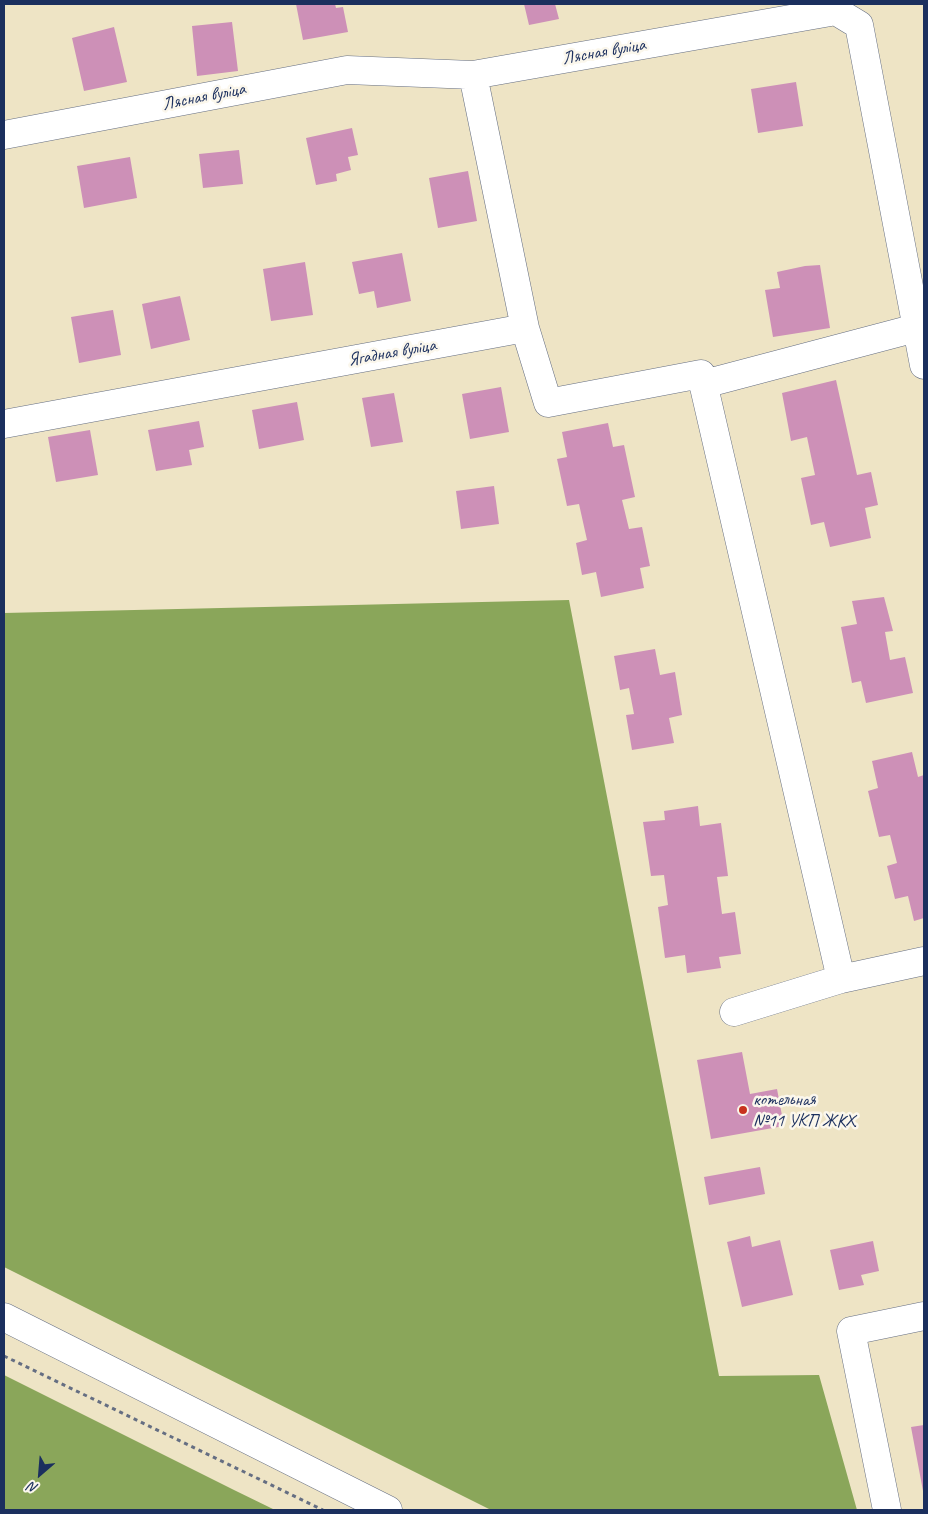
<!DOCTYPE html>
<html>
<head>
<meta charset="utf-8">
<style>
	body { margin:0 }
	#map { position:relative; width:928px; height:1514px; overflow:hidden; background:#eee4c5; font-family:Caveat,sans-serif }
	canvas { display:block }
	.frame { position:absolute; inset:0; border:5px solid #1b2f5e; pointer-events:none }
	.north { position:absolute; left:15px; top:1449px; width:50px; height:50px; -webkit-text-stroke:4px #fbf7ec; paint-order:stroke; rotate:207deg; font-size:14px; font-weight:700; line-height:20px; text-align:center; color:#1b2f5e }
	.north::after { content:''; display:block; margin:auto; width:18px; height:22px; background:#1b2f5e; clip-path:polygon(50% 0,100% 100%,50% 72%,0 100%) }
</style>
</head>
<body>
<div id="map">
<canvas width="928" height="1514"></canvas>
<div class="frame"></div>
<div class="north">N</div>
</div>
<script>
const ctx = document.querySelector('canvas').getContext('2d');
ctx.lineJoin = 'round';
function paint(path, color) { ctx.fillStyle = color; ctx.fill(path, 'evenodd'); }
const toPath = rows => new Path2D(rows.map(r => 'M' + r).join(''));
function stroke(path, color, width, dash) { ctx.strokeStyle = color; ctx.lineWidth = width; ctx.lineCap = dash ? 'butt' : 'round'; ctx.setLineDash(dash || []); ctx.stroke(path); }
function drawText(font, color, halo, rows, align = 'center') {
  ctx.font = font + ' Caveat,sans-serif'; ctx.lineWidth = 5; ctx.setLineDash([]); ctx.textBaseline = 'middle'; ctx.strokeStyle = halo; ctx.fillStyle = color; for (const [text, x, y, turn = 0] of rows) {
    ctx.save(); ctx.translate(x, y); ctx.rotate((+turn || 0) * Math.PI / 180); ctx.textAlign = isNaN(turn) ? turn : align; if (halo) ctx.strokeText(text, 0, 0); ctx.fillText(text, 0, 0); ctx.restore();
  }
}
const forest = toPath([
	[569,600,719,1376,819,1375,857,1510,491,1510,4,1267,4,613],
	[4,1375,234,1490,275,1510,4,1510]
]);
const building = toPath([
	[296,4,335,4,336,8,343,7,348,32,303,40],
	[524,4,555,4,559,19,529,25],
	[232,22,238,71,197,76,192,26],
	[114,27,127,82,84,91,72,38],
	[796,82,803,126,758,133,751,89],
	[352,128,358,155,348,157,351,170,336,174,337,181,316,185,306,138],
	[239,150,243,184,203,188,199,154],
	[130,157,137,198,84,208,77,166],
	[468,171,477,221,438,228,429,178],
	[402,253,411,301,377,308,374,291,359,294,352,262],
	[305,262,313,315,271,321,263,269],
	[820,265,830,328,773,337,765,290,780,288,777,272,805,266],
	[180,296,190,340,151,349,142,304],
	[113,310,121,355,79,363,71,317],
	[836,380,857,475,871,472,878,505,865,508,871,538,830,547,824,522,811,525,801,478,815,475,807,437,791,441,782,393],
	[501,387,509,432,470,439,462,394],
	[394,393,403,442,371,447,362,398],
	[297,402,304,440,259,449,252,410],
	[199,421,204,447,189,450,192,465,156,471,148,430],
	[608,423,613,447,624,445,635,497,622,500,629,529,642,527,650,566,640,568,644,588,601,597,596,572,582,575,576,543,587,540,579,504,567,506,557,459,567,457,562,432],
	[90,430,98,475,56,482,48,437],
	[494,486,499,524,461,529,456,491],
	[884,597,893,631,885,632,890,660,905,657,913,693,866,703,861,681,852,683,841,627,857,624,852,601],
	[655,649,660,675,675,672,682,715,669,718,674,743,632,750,626,715,634,714,629,688,620,690,614,656],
	[912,752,918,777,924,775,924,918,914,921,908,896,895,899,887,866,897,863,890,835,879,837,868,791,878,788,872,761],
	[698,806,700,826,721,823,728,876,717,877,722,914,735,912,741,954,719,957,721,968,687,973,685,955,665,958,658,907,668,905,664,875,651,876,643,822,665,820,664,811],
	[742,1052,750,1094,777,1089,784,1126,711,1139,697,1060],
	[760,1167,765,1194,709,1205,704,1177],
	[750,1236,752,1247,780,1240,793,1295,742,1307,727,1242],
	[873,1241,879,1271,861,1275,864,1285,839,1290,830,1250],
	[924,1425,924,1491,923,1491,911,1427]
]);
const path = toPath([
	[4,1356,323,1510]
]);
const minor = toPath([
	[4,135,347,70,473,75,836,11,859,25,924,365],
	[525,328,548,403,701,374,841,979,924,961],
	[704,384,916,328],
	[4,424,525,328,473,75],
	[734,1012,841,979],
	[887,1510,851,1331,924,1316]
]);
const major = toPath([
	[4,1317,388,1510]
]);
const markers = [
	[743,1110,5,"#c8321e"]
];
const streetNames = [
	["Лясная вуліца",604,52,-10],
	["Лясная вуліца",204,97,-11],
	["Ягадная вуліца",392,353,-10]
];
const poiNames = [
	["котельная",753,1100],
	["№11 УКП ЖКХ",753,1121]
];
paint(forest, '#8aa65a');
paint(building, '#cd90b7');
stroke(minor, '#656e82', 29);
stroke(major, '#656e82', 29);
stroke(path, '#656e82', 3, [4, 4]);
stroke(minor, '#fff', 28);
stroke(major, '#fff', 28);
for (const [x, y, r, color] of markers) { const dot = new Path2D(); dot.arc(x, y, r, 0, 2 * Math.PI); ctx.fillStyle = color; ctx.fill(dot); stroke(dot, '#fbf7ec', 2); }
drawText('18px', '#1b2f5e', '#fbf7ec', streetNames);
drawText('18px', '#1b2f5e', '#fbf7ec', poiNames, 'left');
</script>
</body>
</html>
